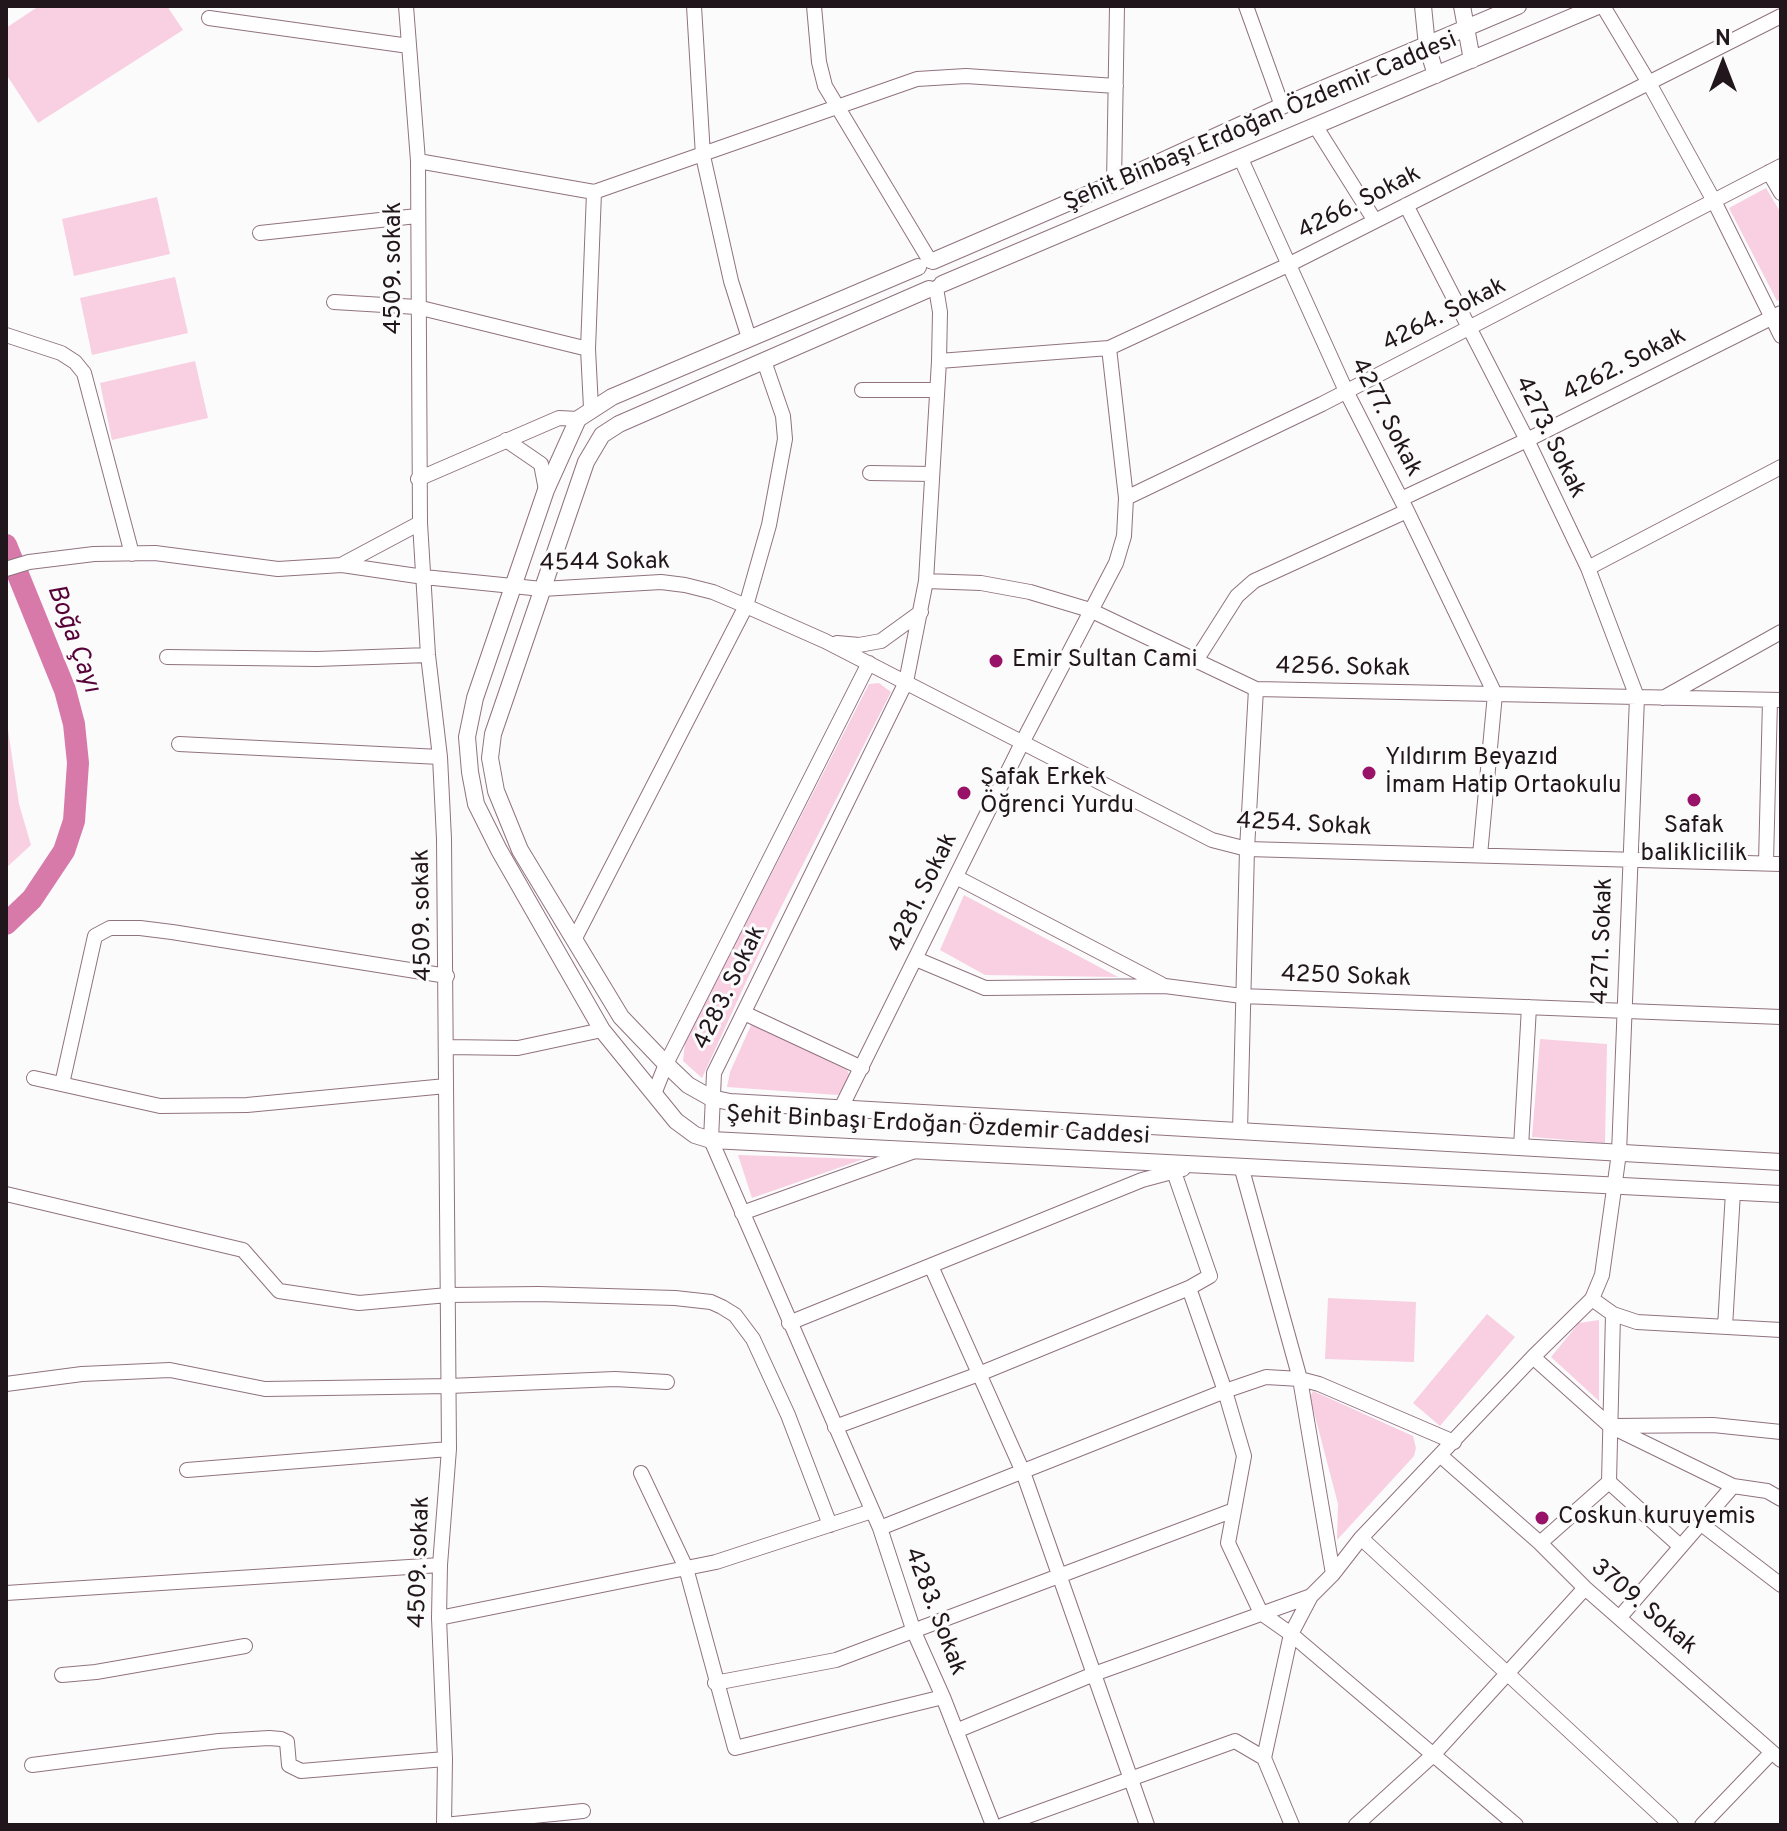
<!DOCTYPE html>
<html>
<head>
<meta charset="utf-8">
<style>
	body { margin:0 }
	#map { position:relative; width:1787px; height:1831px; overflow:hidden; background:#fbfbfb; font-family:Overpass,sans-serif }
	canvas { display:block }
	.frame { position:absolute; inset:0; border:8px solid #21161b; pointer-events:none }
	.north { position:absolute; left:1683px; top:24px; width:80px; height:80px; -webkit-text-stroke:6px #fbfbfb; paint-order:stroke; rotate:0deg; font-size:22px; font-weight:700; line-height:32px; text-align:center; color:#21161b }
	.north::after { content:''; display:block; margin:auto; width:28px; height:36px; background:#21161b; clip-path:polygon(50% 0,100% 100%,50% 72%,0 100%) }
</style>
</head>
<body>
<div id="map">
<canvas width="1787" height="1831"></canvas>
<div class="frame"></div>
<div class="north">N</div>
</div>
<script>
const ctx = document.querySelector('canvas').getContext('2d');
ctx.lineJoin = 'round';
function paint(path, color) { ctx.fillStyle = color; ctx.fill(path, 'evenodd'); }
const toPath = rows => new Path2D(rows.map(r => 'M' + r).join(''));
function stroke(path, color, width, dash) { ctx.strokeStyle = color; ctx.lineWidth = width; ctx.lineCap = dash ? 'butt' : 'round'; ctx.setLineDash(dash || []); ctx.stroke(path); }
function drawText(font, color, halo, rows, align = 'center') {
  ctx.font = font + ' Overpass,sans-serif'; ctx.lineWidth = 6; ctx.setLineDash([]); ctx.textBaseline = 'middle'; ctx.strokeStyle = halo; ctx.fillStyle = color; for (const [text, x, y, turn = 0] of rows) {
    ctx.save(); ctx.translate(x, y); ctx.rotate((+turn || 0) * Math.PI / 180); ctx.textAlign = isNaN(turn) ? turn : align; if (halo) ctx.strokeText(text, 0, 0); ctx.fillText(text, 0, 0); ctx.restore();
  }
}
const green = toPath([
	[39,6,167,6,183,30,38,123,6,74,6,28],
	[1766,188,1781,213,1781,299,1777,301,1729,208],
	[157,197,170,254,74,276,62,219],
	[175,277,188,333,92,355,80,298],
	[195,361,208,418,112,440,100,383],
	[879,683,891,692,773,923,702,1078,683,1061,685,1042,869,684],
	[6,716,19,804,31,845,6,868],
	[964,895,1118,977,985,975,940,950],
	[752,1023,847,1070,850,1076,844,1092,837,1095,727,1087,730,1072],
	[1540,1039,1607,1044,1605,1143,1532,1137],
	[738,1155,864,1159,752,1198],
	[1328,1298,1416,1302,1414,1362,1325,1359],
	[1487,1314,1515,1337,1440,1426,1413,1403],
	[1599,1320,1599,1401,1551,1357,1579,1323],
	[1313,1391,1413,1436,1416,1448,1414,1456,1337,1540,1338,1504,1310,1397]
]);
const river = toPath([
	[6,545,65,690,74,724,78,763,74,821,64,851,32,899,6,924]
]);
const minor = toPath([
	[406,6,418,161,420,523,428,655,440,757,444,839,449,1449,440,1565,439,1618,445,1759,444,1825],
	[694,6,703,156,731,281,749,338],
	[814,6,819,62,825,86,930,261],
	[1246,6,1282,106],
	[1603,6,1649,83,1714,201,1781,336],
	[209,18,409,46],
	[1316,127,1375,221],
	[1241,159,1346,391,1407,511,1495,694,1480,855],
	[418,161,594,192,917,79,966,76,1116,86],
	[1769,172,1781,193],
	[1114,183,1117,6],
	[260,233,417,216],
	[936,288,940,312,939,361,926,581,906,682,714,1073,711,1140,880,1528,914,1632,943,1697,993,1825],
	[334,302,417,307,588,349],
	[6,335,61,353,75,362,84,373,132,554],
	[939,361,1109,348,1288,265,1781,16],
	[862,390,936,390],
	[591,408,588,349,594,192],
	[506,440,541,464,546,490],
	[870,473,932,474],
	[418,479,559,418,578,419],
	[1126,498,1322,404,1781,166],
	[1401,499,1527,440,1781,313],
	[343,564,420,523],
	[1588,568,1781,467],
	[6,569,29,562,94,554,155,553,278,569,342,565,424,577,542,589,661,582,685,585,713,592,746,606,825,641,1212,840,1247,849,1781,864],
	[926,581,981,583,1030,592,1090,610,1256,689,1781,700],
	[837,643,859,645,881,641,921,612],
	[167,657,317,659,428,655],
	[1197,659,1237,596,1254,581,1407,511],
	[1663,698,1781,632],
	[179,744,440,757],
	[1766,863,1770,700],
	[956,877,1161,984],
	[575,938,746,606,769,525,785,439,783,416,764,361],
	[916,959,985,988,1165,986,1242,996,1781,1017],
	[744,1013,862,1068],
	[447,1047,518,1048,602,1030],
	[34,1078,160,1106,247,1105,446,1086],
	[62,1084,95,936,110,928,140,928,172,932,447,976],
	[654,1094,666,1064,869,663],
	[841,1108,1022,743,1116,563,1124,536,1126,498,1109,348],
	[1240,1131,1247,849,1256,689],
	[1521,1147,1529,1007],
	[1241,1166,1300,1379,1319,1384,1454,1442],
	[6,1194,243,1250,279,1291,359,1303,448,1295,539,1294,675,1298,711,1302,722,1307,735,1315,753,1339,788,1415,830,1525],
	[742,1213,915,1151],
	[931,1266,1023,1472,1147,1825],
	[1189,1288,1225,1391,1244,1456,1228,1543,1261,1613,1291,1634,1516,1825],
	[1592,1299,1613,1314,1637,1322,1781,1330],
	[789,1323,1142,1180,1183,1169],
	[1725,1327,1733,1192],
	[1533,1357,1610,1426,1733,1486,1767,1491,1781,1499],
	[6,1384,82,1374,170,1370,265,1389,449,1386,615,1379,667,1382],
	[1615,1426,1713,1425,1781,1432],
	[835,1427,979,1374,1189,1288,1210,1276,1174,1172],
	[1441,1456,1540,1543,1585,1588,1781,1760],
	[187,1470,449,1449],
	[641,1473,686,1568,735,1748,943,1697],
	[1609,1482,1680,1546],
	[1700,1523,1781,1585],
	[880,1528,1225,1391,1266,1377,1300,1379,1333,1574],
	[1361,1538,1671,1825],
	[1540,1543,1609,1482,1613,1314],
	[6,1593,440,1565],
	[1620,1617,1733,1486],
	[439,1618,716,1562,872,1511],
	[62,1675,96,1672,245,1646],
	[715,1683,836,1660,1234,1510],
	[956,1731,1094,1674,1311,1596],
	[32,1765,219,1741,269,1738,281,1739,287,1742,289,1765,301,1771,445,1759],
	[444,1825,583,1811],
	[1003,1825,1235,1741,1264,1758],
	[1292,1825,1264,1758,1291,1634,1311,1596,1333,1574,1361,1538,1533,1357,1592,1299,1602,1275,1619,1153,1637,697,1588,568,1527,440,1406,205],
	[1356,1825,1433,1755,1585,1588],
	[1702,1825,1772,1752]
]);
const major = toPath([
	[1423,6,1427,46,1436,75],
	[1462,6,1472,60],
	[933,261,1114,183,1282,106,1518,6],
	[918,267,612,397,578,419,546,490,475,698,467,737,470,772,476,804,499,850,602,1030,676,1121,695,1135,711,1140,1781,1194],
	[942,284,1598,6],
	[929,289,619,424,602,435,586,462,506,696,493,734,490,758,496,791,520,850,621,1017,666,1064,688,1085,711,1098,730,1102,1781,1162]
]);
const markers = [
	[996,661,8,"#981267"],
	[1369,773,8,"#981267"],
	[964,793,8,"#981267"],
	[1694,800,8,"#981267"],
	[1542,1518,8,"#981267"]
];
const streetNames = [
	["Şehit Binbaşı Erdoğan Özdemir Caddesi",1261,123,-23],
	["4266. Sokak",1360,204,-27],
	["4509. sokak",395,268,-90],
	["4264. Sokak",1445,316,-27],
	["4262. Sokak",1625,366,-27],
	["4277. Sokak",1385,418,63],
	["4273. Sokak",1549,438,64],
	["4544 Sokak",605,564,-1],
	["4256. Sokak",1343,669,1],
	["4254. Sokak",1304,826,3],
	["4281. Sokak",924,893,-64],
	["4509. sokak",424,915,-91],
	["4271. Sokak",1604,941,-88],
	["4250 Sokak",1346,978,2],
	["4283. Sokak",731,988,-64],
	["Şehit Binbaşı Erdoğan Özdemir Caddesi",938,1127,3],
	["4509. sokak",421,1562,-88],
	["3709. Sokak",1643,1608,41],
	["4283. Sokak",934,1612,69]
];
const poiNames = [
	["Emir Sultan Cami",1012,661],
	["Yıldırım Beyazıd",1385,759],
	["İmam Hatip Ortaokulu",1385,787],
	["Şafak Erkek",980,779],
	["Öğrenci Yurdu",980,807],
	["Safak",1694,827,"center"],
	["baliklicilik",1694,855,"center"],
	["Coskun kuruyemis",1558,1518]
];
const waterNames = [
	["Boğa Çayı",72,639,70]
];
paint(green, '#f8d0e2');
stroke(river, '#d77aaa', 22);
stroke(minor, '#907280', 16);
stroke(major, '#907280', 18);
stroke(minor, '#fff', 14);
stroke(major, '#fff', 16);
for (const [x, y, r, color] of markers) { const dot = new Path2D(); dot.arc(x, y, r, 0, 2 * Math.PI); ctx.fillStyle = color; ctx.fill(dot); stroke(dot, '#fbfbfb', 3); }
drawText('24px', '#21161b', '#fbfbfb', streetNames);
drawText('24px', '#21161b', '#fbfbfb', poiNames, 'left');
drawText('italic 26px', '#570139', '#fbfbfb', waterNames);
</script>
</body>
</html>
